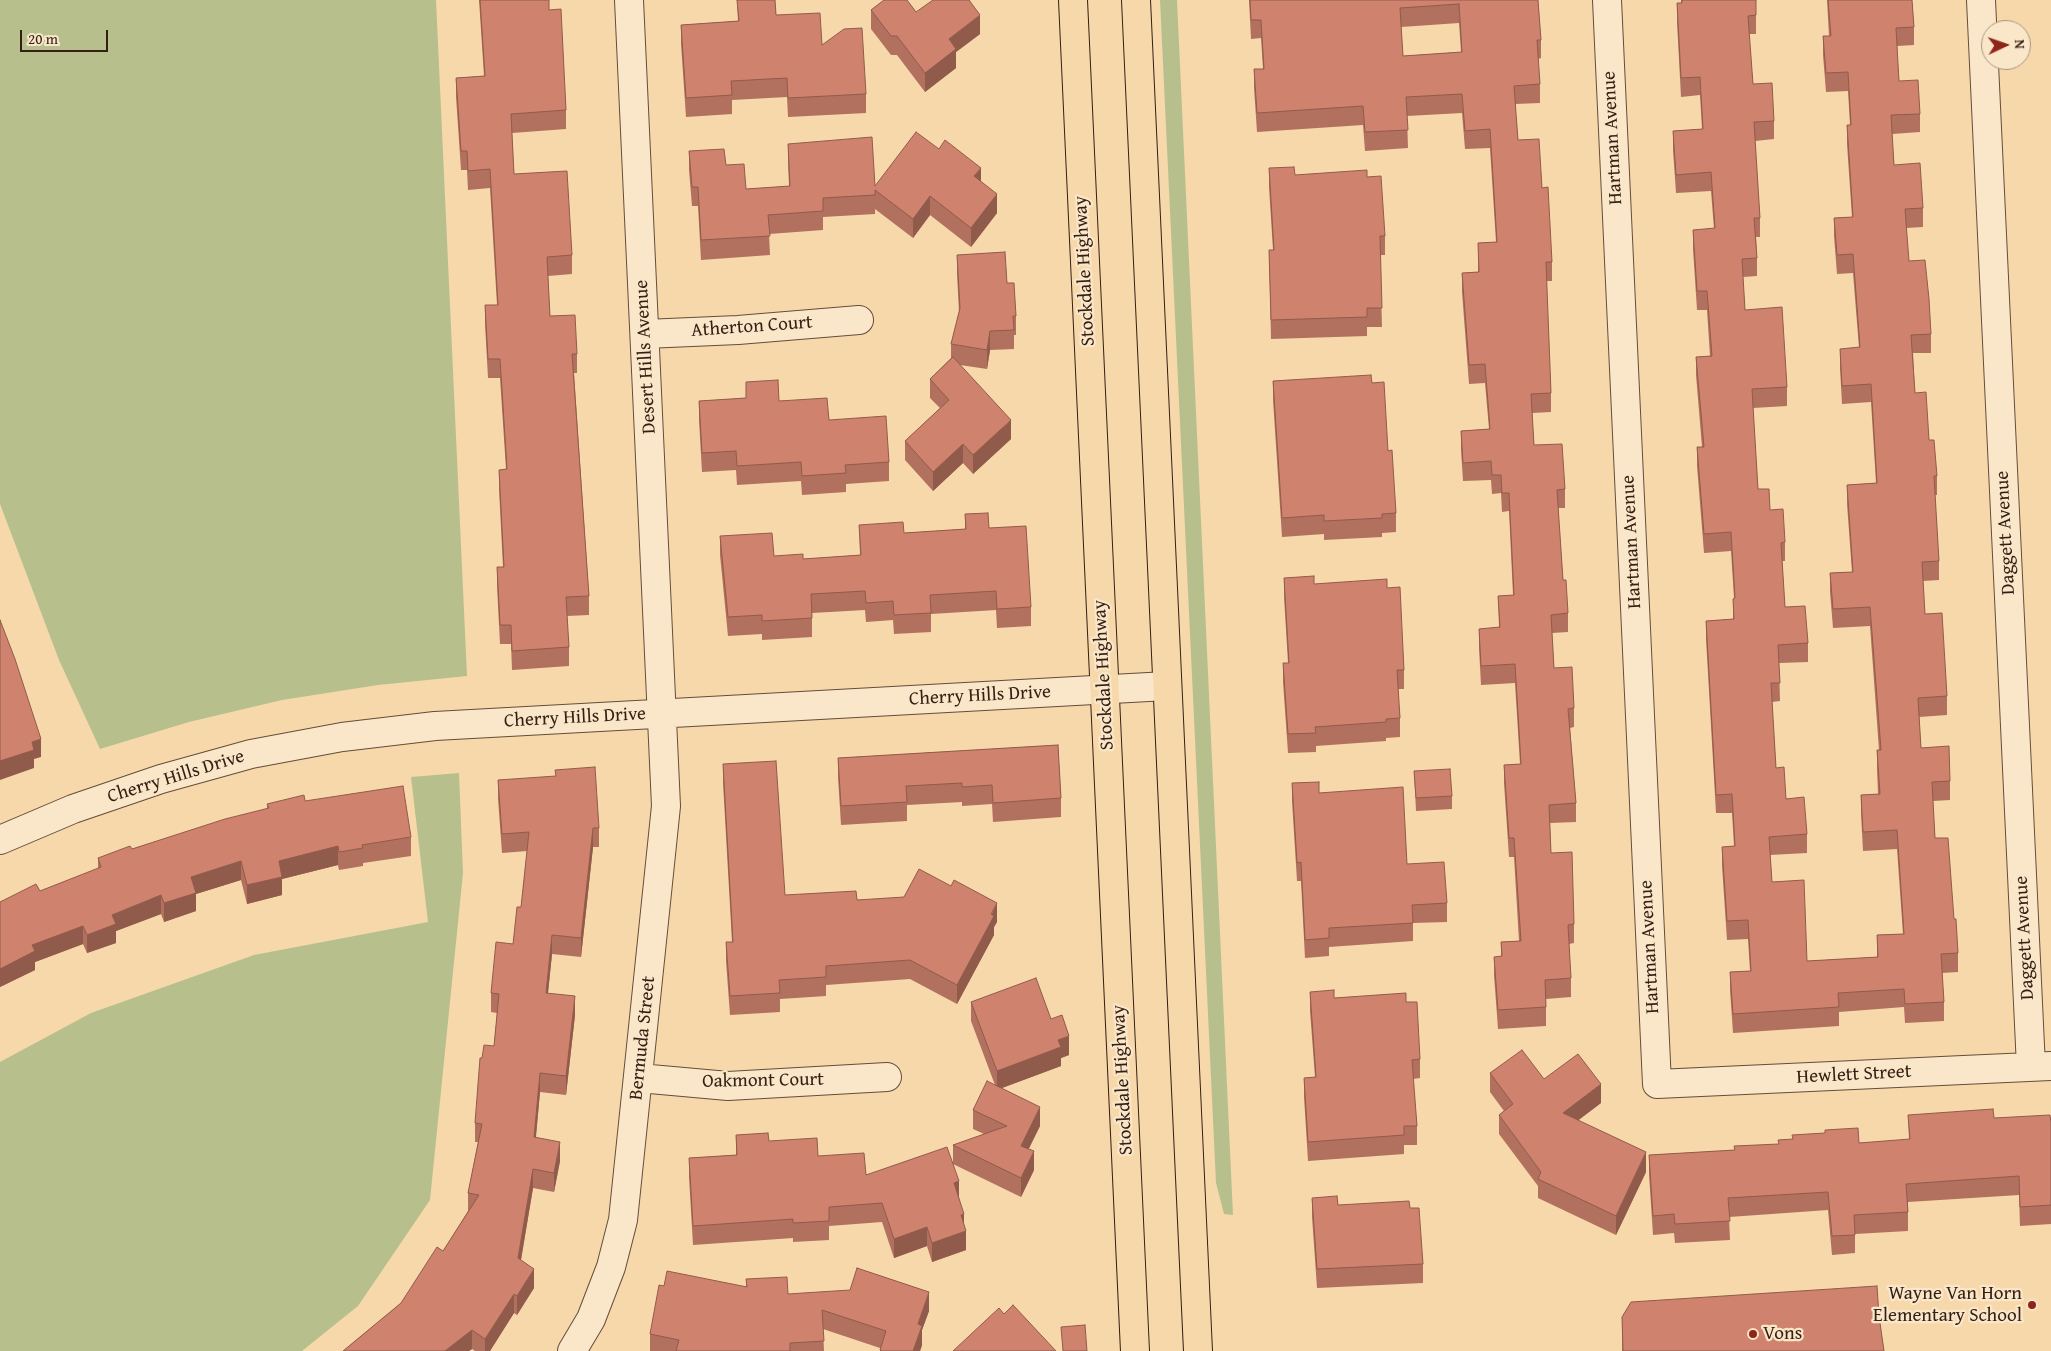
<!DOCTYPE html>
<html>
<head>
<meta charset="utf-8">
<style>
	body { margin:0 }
	#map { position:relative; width:2051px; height:1351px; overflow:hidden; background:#f7d8aa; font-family:"Gentium Book Plus",serif }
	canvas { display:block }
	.north { position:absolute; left:1981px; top:20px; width:50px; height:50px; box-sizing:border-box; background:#fae6c8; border:1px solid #aa9680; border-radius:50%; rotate:87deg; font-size:14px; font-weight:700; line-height:20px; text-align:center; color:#331f14 }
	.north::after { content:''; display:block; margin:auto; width:18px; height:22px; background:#8f2418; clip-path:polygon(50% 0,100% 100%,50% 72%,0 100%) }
	.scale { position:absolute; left:20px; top:30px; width:88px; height:22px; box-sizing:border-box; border:2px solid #331f14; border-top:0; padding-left:6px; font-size:15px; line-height:18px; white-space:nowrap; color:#331f14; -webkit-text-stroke:4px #fae6c8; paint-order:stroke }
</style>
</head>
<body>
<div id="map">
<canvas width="2051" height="1351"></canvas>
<div class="north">N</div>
<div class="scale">20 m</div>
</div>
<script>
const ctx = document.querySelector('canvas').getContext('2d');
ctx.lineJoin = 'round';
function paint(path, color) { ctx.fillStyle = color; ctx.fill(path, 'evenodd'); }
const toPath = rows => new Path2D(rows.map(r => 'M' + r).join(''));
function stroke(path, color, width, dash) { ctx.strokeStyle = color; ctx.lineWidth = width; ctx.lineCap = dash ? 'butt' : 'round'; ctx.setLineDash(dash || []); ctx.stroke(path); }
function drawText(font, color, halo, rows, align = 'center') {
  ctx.font = font + ' "Gentium Book Plus",serif'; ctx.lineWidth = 4.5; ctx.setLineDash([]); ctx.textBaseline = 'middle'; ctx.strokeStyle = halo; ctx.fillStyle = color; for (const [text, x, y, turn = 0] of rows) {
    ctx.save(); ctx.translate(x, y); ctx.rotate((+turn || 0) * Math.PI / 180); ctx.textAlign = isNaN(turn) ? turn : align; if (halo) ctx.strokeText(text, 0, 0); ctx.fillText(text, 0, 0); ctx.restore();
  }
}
const green = toPath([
	[0,0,436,0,467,676,378,685,282,700,189,722,100,749,59,660,0,504],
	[1160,0,1177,0,1233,1215,1224,1214,1216,1183],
	[459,773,463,873,430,1200,358,1306,302,1351,0,1351,0,1062,91,1013,254,955,428,922,411,777]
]);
const street = toPath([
	[1607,0,1657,1084,2051,1066],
	[1981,0,2031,1067],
	[645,334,738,330,859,320],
	[0,840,73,809,161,779,251,754,342,737,435,726,1167,686],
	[639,1078,728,1086,887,1077],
	[572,1351,591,1319,611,1267,623,1220,666,806,629,0]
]);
const primary = toPath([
	[1073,0,1135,1351],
	[1136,0,1198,1351]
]);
const wall = toPath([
	[479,0,549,0,549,10,566,110,566,129,512,133,514,174,572,255,572,274,548,276,550,316,577,354,577,373,574,373,589,596,589,615,567,616,569,647,569,666,512,670,511,644,500,644,497,586,497,567,503,567,499,489,499,470,506,469,500,378,488,378,485,324,485,305,497,305,490,188,468,190,467,170,461,170,456,97,456,78,484,76],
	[737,0,775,0,776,15,822,45,866,94,866,113,788,117,787,97,732,100,732,114,686,117,681,44,681,25,738,21],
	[1249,0,1538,0,1541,40,1541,58,1538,59,1540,84,1540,103,1515,104,1518,140,1542,188,1552,262,1552,281,1546,281,1551,393,1551,412,1532,413,1534,445,1565,489,1565,508,1558,508,1563,580,1568,613,1568,632,1552,633,1554,668,1574,708,1574,727,1570,728,1576,803,1576,822,1550,823,1551,853,1574,924,1574,943,1569,944,1571,978,1571,997,1546,999,1546,1026,1498,1029,1494,975,1494,957,1501,956,1501,942,1519,941,1514,857,1509,857,1504,783,1504,765,1520,764,1515,683,1481,685,1479,648,1479,629,1499,627,1498,596,1513,595,1509,511,1502,512,1501,493,1492,494,1491,480,1463,481,1461,450,1461,431,1489,429,1485,383,1469,384,1462,292,1462,273,1478,272,1478,243,1496,242,1490,148,1465,149,1462,113,1407,116,1408,148,1365,151,1363,125,1257,132,1254,88,1254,69,1263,69,1261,38,1251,39],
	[1459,23,1461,52,1403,56,1401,27],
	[1681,0,1756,0,1756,34,1749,34,1753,84,1774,121,1774,139,1755,141,1760,218,1760,237,1756,237,1757,258,1757,276,1743,277,1745,310,1787,387,1787,406,1753,408,1758,489,1770,510,1785,542,1785,561,1782,561,1785,607,1808,643,1808,662,1779,663,1780,701,1772,702,1776,768,1786,799,1807,834,1807,853,1770,855,1772,882,1807,961,1877,957,1877,935,1903,934,1897,849,1863,851,1861,813,1861,795,1878,794,1877,769,1877,750,1879,750,1870,626,1833,628,1830,592,1830,573,1852,572,1847,504,1847,485,1876,483,1871,402,1842,404,1840,368,1840,349,1859,348,1853,273,1837,274,1834,236,1834,218,1852,217,1847,144,1847,125,1850,125,1848,91,1826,92,1823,55,1823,36,1829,36,1827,0,1912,0,1914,27,1914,45,1897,46,1899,81,1920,114,1920,132,1892,134,1894,165,1923,208,1923,227,1906,228,1909,261,1931,334,1931,353,1913,353,1915,393,1929,440,1937,476,1937,495,1935,495,1939,561,1939,580,1923,581,1925,614,1947,696,1947,715,1919,717,1921,748,1950,781,1950,800,1933,801,1935,838,1954,919,1958,953,1958,972,1942,973,1944,1002,1944,1021,1905,1023,1904,1007,1839,1012,1839,1026,1733,1033,1730,990,1730,972,1750,971,1748,939,1727,940,1722,866,1722,847,1734,846,1732,813,1716,813,1706,639,1706,621,1733,619,1733,599,1734,598,1731,551,1704,553,1697,466,1697,447,1702,447,1696,375,1696,357,1710,356,1707,310,1697,310,1693,249,1693,230,1714,229,1711,191,1676,193,1673,150,1673,131,1702,129,1700,95,1681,97,1677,22,1677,3,1681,3],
	[871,10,916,12,980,34,956,52,956,68,925,92,897,55,891,55,871,29],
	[788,144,875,186,981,181,997,213,971,247,930,215,913,238,875,209,875,214,823,217,823,230,769,234,770,255,701,260,698,206,692,206,689,170,689,151,726,165,746,189,789,186,788,163],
	[1269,168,1295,175,1367,177,1385,236,1385,255,1380,255,1382,327,1367,327,1367,336,1271,339,1269,250,1273,250,1269,187],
	[957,255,1007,283,1016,316,1016,335,1014,335,1014,349,990,350,987,369,960,365,1011,439,973,474,963,463,933,491,905,460,905,441,940,408,930,398,930,379,951,358,951,344,959,312,957,274],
	[1273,381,1372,383,1388,451,1396,513,1396,532,1382,533,1382,537,1324,540,1324,534,1282,537,1273,400],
	[746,382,779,401,829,420,889,462,889,481,846,484,846,492,802,495,801,481,737,485,736,470,702,472,699,420,699,401,746,398],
	[965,514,989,528,1031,607,1031,626,997,628,996,610,931,614,931,632,894,634,893,620,866,622,865,610,812,613,812,637,762,640,762,634,728,636,720,555,720,536,774,556,803,559,860,555,859,525,904,533,965,529],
	[1284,578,1314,584,1387,588,1404,670,1404,689,1398,689,1400,718,1400,737,1386,738,1386,741,1316,746,1316,752,1288,753,1283,682,1283,663,1288,663,1284,597],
	[1058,745,1061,798,1061,817,993,822,992,804,962,806,962,802,907,805,907,821,841,825,838,777,838,758],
	[723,764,785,895,857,900,997,922,994,927,994,935,957,1004,910,979,826,985,826,996,780,999,780,1012,730,1015,726,961,726,942,732,942,723,783],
	[1414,771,1452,796,1452,809,1416,811],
	[498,780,599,828,599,847,593,847,581,957,552,954,548,993,575,1015,566,1095,540,1092,536,1137,560,1161,554,1192,533,1188,521,1260,534,1288,517,1315,514,1313,490,1351,475,1351,472,1349,469,1351,343,1351,401,1303,443,1251,468,1211,468,1193,478,1142,475,1142,475,1123,482,1058,494,1046,497,1013,491,1012,491,993,513,944,521,907,527,851,502,853,498,799],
	[1292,783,1319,793,1407,864,1447,903,1447,922,1413,923,1413,941,1329,947,1329,956,1305,958,1301,881,1297,881,1292,801],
	[305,801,411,837,411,856,363,863,363,866,339,870,338,865,282,879,282,895,247,904,241,880,196,894,196,911,164,922,161,914,116,931,116,943,87,953,83,944,35,962,35,970,0,987,0,902,40,891,98,869,98,858,132,849,267,809,267,804],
	[1310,992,1334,998,1406,1002,1420,1059,1420,1078,1413,1079,1417,1126,1417,1145,1404,1145,1404,1154,1308,1161,1304,1097,1304,1078,1315,1077,1310,1011],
	[971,1002,1051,1019,1069,1055,1061,1058,1061,1066,1001,1088,1040,1126,1028,1149,1034,1170,1021,1197,953,1164,964,1225,966,1250,932,1262,927,1246,894,1258,882,1222,829,1226,829,1240,793,1242,793,1238,693,1245,689,1177,689,1158,736,1155,736,1135,769,1141,818,1156,866,1175,953,1164,953,1145,984,1134,973,1129,973,1110,995,1085,971,1021],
	[1490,1073,1544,1079,1601,1103,1578,1120,1646,1172,1616,1235,1538,1198,1538,1186,1499,1134,1499,1115,1504,1111,1490,1092],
	[1908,1115,1994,1118,2051,1123,2051,1224,2020,1226,2019,1195,1908,1202,1908,1231,1855,1234,1855,1253,1832,1255,1828,1210,1729,1217,1730,1240,1675,1243,1674,1233,1653,1235,1649,1174,1649,1155,1909,1140],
	[1312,1198,1338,1205,1410,1208,1423,1264,1423,1283,1317,1288,1312,1217],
	[746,1279,788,1294,929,1311,922,1330,922,1345,920,1351,880,1351,880,1348,823,1329,824,1351,650,1351,650,1334,664,1286,746,1287],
	[1879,1316,1884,1351,1622,1351,1622,1317]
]);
const shadedWall = toPath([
	[980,15,980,34,956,52,956,68,925,92,925,73,949,39],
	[981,168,981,187,974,176],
	[997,194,997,213,971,247,971,228],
	[930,196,930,215,913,238,913,219],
	[990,331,990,350,987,369,987,350],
	[1011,420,1011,439,973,474,973,455],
	[963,444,963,463,933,491,933,472],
	[41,739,41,757,34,759,34,768,0,780,0,761,32,742],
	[593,828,593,847,581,957,581,938],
	[338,846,338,865,282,879,282,895,247,904,247,885,279,861],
	[241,861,241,880,196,894,196,911,164,922,164,903,191,877],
	[161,895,161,914,116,931,116,943,87,953,87,935,112,915],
	[997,903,997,922,994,927,994,935,957,1004,957,985],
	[83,926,83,944,35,962,35,970,0,987,0,969,32,945],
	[552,935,552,954,546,1012,546,993],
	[575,996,575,1015,566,1095,566,1076],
	[1069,1036,1069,1055,1061,1058,1061,1066,997,1090,997,1071,1058,1040],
	[540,1073,540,1092,534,1156,534,1137],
	[1601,1084,1601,1103,1563,1132,1563,1113],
	[1040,1107,1040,1126,1021,1165,1021,1146],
	[560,1142,560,1161,554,1192,554,1173],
	[1034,1151,1034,1170,1021,1197,1021,1178],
	[1646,1152,1646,1172,1616,1235,1616,1216],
	[533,1169,533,1188,518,1277,518,1258],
	[959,1181,959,1200,954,1183],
	[964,1214,964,1231,966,1231,966,1250,932,1262,932,1243,961,1215],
	[927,1227,927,1246,894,1258,894,1239],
	[534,1269,534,1288,517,1315,517,1296],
	[929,1292,929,1311,922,1330,922,1345,920,1351,913,1351,918,1324],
	[514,1294,514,1313,490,1351,485,1351,485,1339],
	[472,1330,472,1349,469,1351,445,1351]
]);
const building = toPath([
	[480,0,549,0,549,10,561,9,566,110,511,114,514,174,567,171,572,255,547,257,550,316,575,315,577,354,572,354,589,596,566,597,569,647,512,651,511,625,500,625,497,567,504,567,499,470,507,469,500,359,488,359,485,305,498,305,490,169,468,171,467,151,461,151,456,78,485,76,480,0],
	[737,0,775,0,776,15,820,13,822,45,844,29,862,28,866,94,788,98,787,78,731,81,732,95,686,98,681,25,739,21,737,0],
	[884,0,907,0,916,12,933,0,969,0,980,15,949,39,956,49,925,73,897,36,891,36,871,10,884,0],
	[1250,0,1538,0,1541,40,1537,40,1540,84,1514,86,1518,140,1539,139,1542,188,1548,187,1552,262,1546,262,1551,393,1531,394,1534,445,1562,444,1565,489,1557,490,1563,580,1566,580,1568,613,1551,615,1554,668,1572,667,1574,708,1568,709,1576,803,1549,805,1551,853,1572,852,1574,924,1568,925,1571,978,1545,980,1546,1007,1498,1010,1494,957,1502,956,1501,942,1521,941,1514,838,1509,838,1504,765,1521,764,1515,664,1481,666,1479,629,1500,627,1498,596,1514,595,1509,493,1502,493,1501,475,1492,475,1491,461,1463,463,1461,431,1490,429,1485,364,1469,365,1462,273,1479,272,1478,243,1497,242,1490,129,1465,131,1462,94,1406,97,1408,130,1365,132,1363,106,1257,113,1254,69,1264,69,1261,20,1251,20,1250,0],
	[1459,4,1462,52,1403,56,1400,8,1459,4],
	[1682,0,1756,0,1756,15,1748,16,1753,84,1772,83,1774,121,1754,122,1760,218,1754,218,1757,258,1742,259,1745,310,1782,307,1787,387,1752,389,1758,489,1769,489,1770,510,1783,509,1785,542,1781,543,1785,607,1805,606,1808,643,1778,645,1780,683,1771,683,1776,768,1784,767,1786,799,1804,797,1807,834,1769,837,1772,882,1804,880,1807,961,1878,957,1877,935,1904,934,1897,830,1863,832,1861,795,1880,794,1877,750,1881,750,1870,607,1833,609,1830,573,1853,572,1847,485,1877,483,1871,384,1842,386,1840,349,1860,347,1853,254,1837,255,1834,218,1853,217,1847,125,1851,125,1848,72,1826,73,1823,36,1831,36,1828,0,1912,0,1914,27,1896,28,1899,81,1918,80,1920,114,1891,115,1894,165,1920,163,1923,208,1905,209,1909,261,1925,260,1929,299,1931,334,1911,335,1915,393,1926,392,1929,440,1934,440,1937,476,1934,476,1939,561,1922,562,1925,614,1942,613,1947,696,1918,698,1921,748,1949,746,1950,781,1932,782,1935,838,1948,838,1954,919,1956,919,1958,953,1941,954,1944,1002,1905,1004,1904,989,1838,993,1839,1007,1733,1014,1730,972,1751,971,1748,920,1727,921,1722,847,1735,846,1732,794,1716,795,1706,621,1734,619,1733,599,1735,598,1731,532,1704,534,1697,447,1704,447,1696,357,1712,356,1707,291,1697,291,1693,230,1715,228,1711,172,1676,175,1673,131,1703,129,1700,77,1681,78,1677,3,1682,3,1682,0],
	[916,132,939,149,945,140,981,168,974,176,997,194,971,228,930,196,913,219,875,190,875,195,823,198,823,211,768,215,770,236,701,240,698,187,692,187,689,151,724,149,726,165,744,164,746,189,790,186,788,144,872,137,875,186,916,132],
	[1294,167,1295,175,1367,170,1367,177,1381,176,1385,236,1380,236,1382,308,1367,308,1367,317,1271,320,1269,250,1274,250,1269,168,1294,167],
	[1005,252,1007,283,1014,283,1016,316,1013,316,1014,330,990,331,987,350,951,344,960,308,957,255,1005,252],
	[953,357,1011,420,973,455,963,444,933,472,905,441,949,400,930,379,953,357],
	[1371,375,1372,383,1384,382,1388,451,1392,450,1396,513,1382,514,1382,518,1324,521,1324,515,1282,518,1273,381,1371,375],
	[778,380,779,401,827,398,829,420,886,416,889,462,845,465,846,473,802,476,801,462,737,466,736,451,702,453,699,401,746,398,746,382,778,380],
	[988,513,989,528,1026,526,1031,607,997,609,996,591,930,595,931,613,894,615,893,601,866,603,865,591,811,594,812,618,762,621,762,615,728,617,720,536,772,533,774,556,803,554,803,559,861,555,859,525,903,522,904,533,966,529,965,514,988,513],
	[1314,576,1314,584,1387,579,1387,588,1400,587,1404,670,1397,670,1400,718,1386,719,1386,722,1315,727,1316,733,1288,734,1283,663,1289,663,1284,578,1314,576],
	[0,620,15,659,41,739,32,742,34,750,0,761,0,620],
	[1058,745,1061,798,993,803,992,785,962,787,962,783,906,786,907,802,841,806,838,758,1058,745],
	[776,761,785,895,856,891,857,900,904,897,919,869,951,886,954,880,997,903,991,914,994,916,957,985,910,960,826,966,826,977,779,980,780,993,730,996,726,942,733,942,723,764,776,761],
	[595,767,599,828,593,828,581,938,552,935,546,993,575,996,566,1076,540,1073,534,1137,560,1142,554,1173,533,1169,518,1258,534,1269,517,1296,514,1294,485,1339,472,1330,445,1351,343,1351,401,1303,437,1247,443,1251,479,1195,468,1193,482,1124,475,1123,480,1058,482,1058,484,1045,494,1046,499,994,491,993,496,942,513,944,517,907,521,907,529,832,502,834,498,780,556,776,555,770,595,767],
	[1450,769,1452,796,1416,798,1414,771,1450,769],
	[1319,782,1319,793,1403,787,1407,864,1444,862,1447,903,1412,905,1413,923,1329,928,1329,938,1305,940,1301,862,1297,863,1292,783,1319,782],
	[403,786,411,837,362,845,363,848,339,852,338,846,279,861,282,877,247,885,241,861,191,877,196,893,164,903,161,895,112,915,116,924,87,935,83,926,32,945,35,951,0,969,0,902,36,884,40,891,101,867,98,858,130,846,132,849,225,819,269,808,267,804,304,795,305,801,403,786],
	[1036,978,1051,1019,1062,1015,1069,1036,1058,1040,1061,1047,997,1071,971,1002,1036,978],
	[1334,990,1334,998,1406,993,1406,1002,1417,1002,1420,1059,1412,1060,1417,1126,1404,1126,1404,1135,1308,1142,1304,1078,1316,1077,1310,992,1334,990],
	[1522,1050,1544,1079,1578,1054,1601,1084,1563,1113,1646,1152,1616,1216,1538,1179,1541,1172,1499,1115,1513,1104,1490,1073,1522,1050],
	[987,1081,1040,1107,1021,1146,1034,1151,1021,1178,953,1145,1007,1126,973,1110,987,1081],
	[1993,1109,1994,1118,2050,1115,2051,1123,2051,1205,2020,1207,2019,1176,1906,1184,1908,1212,1854,1215,1855,1235,1832,1236,1828,1192,1728,1198,1730,1221,1675,1224,1674,1214,1653,1216,1649,1155,1735,1150,1734,1146,1779,1144,1778,1140,1793,1139,1792,1135,1825,1133,1825,1130,1858,1128,1859,1143,1910,1139,1908,1115,1993,1109],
	[768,1133,769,1141,817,1138,818,1156,864,1153,866,1175,947,1147,959,1181,954,1183,964,1214,961,1215,966,1231,932,1243,927,1227,894,1239,882,1203,829,1207,829,1221,793,1223,793,1219,693,1226,689,1158,737,1155,736,1135,768,1133],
	[1337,1196,1338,1205,1409,1201,1410,1208,1419,1208,1423,1264,1317,1269,1312,1198,1337,1196],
	[857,1268,929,1292,918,1324,922,1326,913,1351,882,1351,880,1350,886,1331,822,1310,824,1341,790,1343,790,1351,676,1351,679,1340,650,1334,659,1285,664,1286,667,1271,747,1287,746,1279,787,1277,788,1294,850,1290,857,1268],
	[1877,1286,1879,1316,1884,1351,1623,1351,1622,1317,1631,1302,1877,1286],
	[1013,1305,1056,1351,953,1351,999,1308,1004,1314,1013,1305],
	[1085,1325,1087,1351,1063,1351,1061,1327,1085,1325]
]);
const markers = [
	[2032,1305,5,"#8f2418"],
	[1753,1334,5,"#8f2418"]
];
const streetNames = [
	["Hartman Avenue",1613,138,-93],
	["Stockdale Highway",1085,271,-93],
	["Atherton Court",752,327,-4],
	["Desert Hills Avenue",646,357,-93],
	["Daggett Avenue",2006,533,-93],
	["Hartman Avenue",1632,542,-93],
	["Stockdale Highway",1104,675,-93],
	["Cherry Hills Drive",980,696,-3],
	["Cherry Hills Drive",575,718,-3],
	["Cherry Hills Drive",176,777,-17],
	["Daggett Avenue",2025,938,-93],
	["Hartman Avenue",1650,947,-93],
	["Bermuda Street",643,1038,-84],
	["Hewlett Street",1854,1075,-3],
	["Stockdale Highway",1123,1080,-93],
	["Oakmont Court",763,1081,-1]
];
const poiNames = [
	["Wayne Van Horn",2022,1294],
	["Elementary School",2022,1316],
	["Vons",1763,1334,"left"]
];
paint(green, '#b7c08d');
stroke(street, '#644d3a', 30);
stroke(primary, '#331f14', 30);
stroke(street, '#fae6c8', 28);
stroke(primary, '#f7d8aa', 28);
paint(wall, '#b2705e');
paint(shadedWall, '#915b4c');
paint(building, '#cf826d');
stroke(building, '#915b4c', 1);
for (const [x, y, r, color] of markers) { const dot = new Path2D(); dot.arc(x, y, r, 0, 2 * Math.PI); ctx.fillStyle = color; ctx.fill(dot); stroke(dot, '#fae6c8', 2); }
drawText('19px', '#331f14', '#fae6c8', streetNames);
drawText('19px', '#331f14', '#fae6c8', poiNames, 'right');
</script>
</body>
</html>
